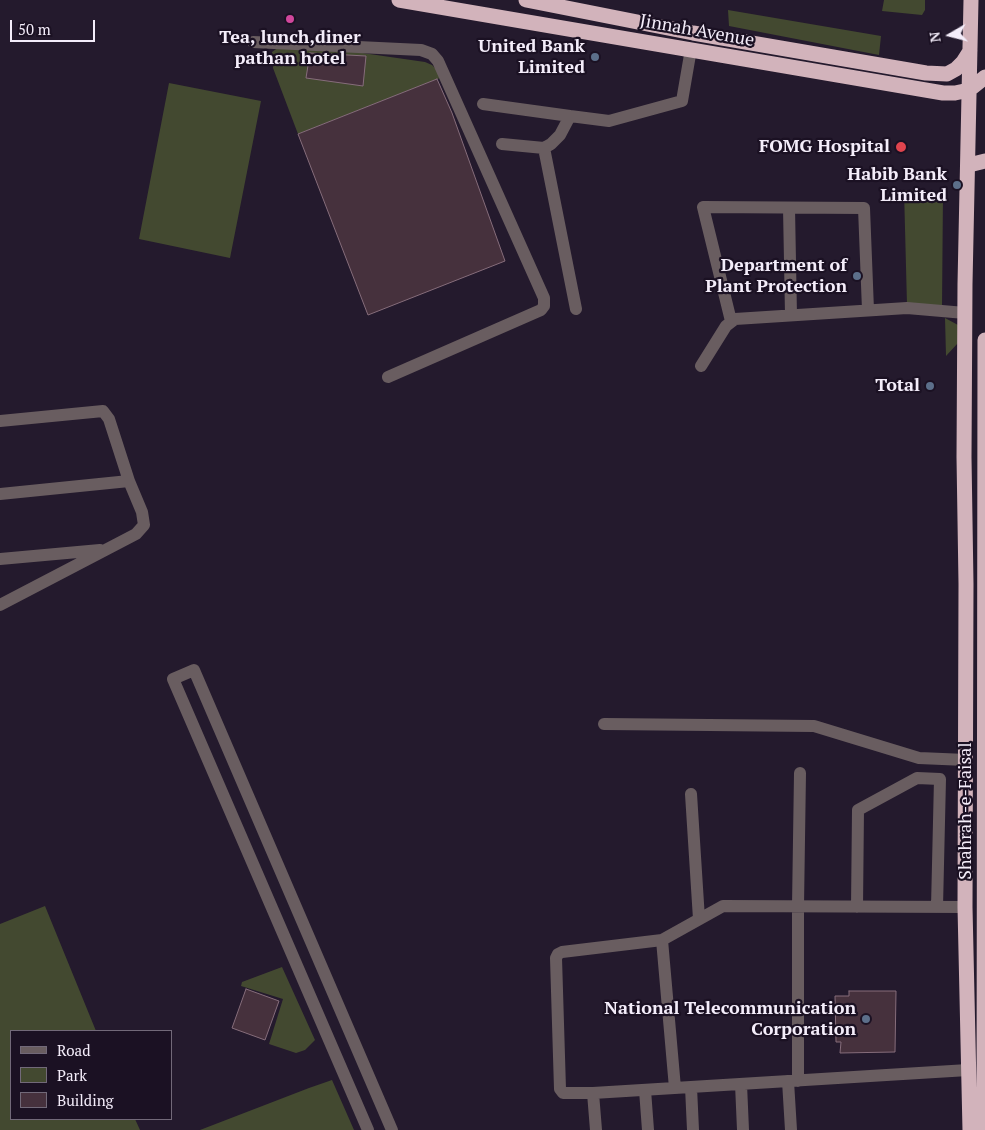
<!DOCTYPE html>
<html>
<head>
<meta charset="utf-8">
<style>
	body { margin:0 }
	#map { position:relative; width:985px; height:1130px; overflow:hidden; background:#241a2d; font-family:"PT Serif",serif }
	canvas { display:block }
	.legend { position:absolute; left:10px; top:1030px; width:162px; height:90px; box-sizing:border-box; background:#1b1123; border:1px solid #726979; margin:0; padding:6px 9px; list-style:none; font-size:15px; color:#f4edfa }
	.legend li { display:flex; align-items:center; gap:10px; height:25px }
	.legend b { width:25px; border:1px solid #726979 }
	.north { position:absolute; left:925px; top:10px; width:50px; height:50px; -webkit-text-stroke:4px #1b1123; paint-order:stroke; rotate:262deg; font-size:14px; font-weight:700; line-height:20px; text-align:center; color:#f4edfa }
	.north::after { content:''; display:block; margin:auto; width:18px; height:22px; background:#f4edfa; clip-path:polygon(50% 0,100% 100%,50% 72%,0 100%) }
	.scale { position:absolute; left:10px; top:20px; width:85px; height:22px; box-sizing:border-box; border:2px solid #f4edfa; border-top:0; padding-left:6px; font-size:15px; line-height:18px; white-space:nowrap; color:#f4edfa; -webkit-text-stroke:4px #1b1123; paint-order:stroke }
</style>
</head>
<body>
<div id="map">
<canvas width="985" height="1130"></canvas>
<ul class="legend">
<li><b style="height:6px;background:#695d60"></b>Road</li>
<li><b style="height:14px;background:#434930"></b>Park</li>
<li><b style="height:14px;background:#46313d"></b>Building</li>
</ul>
<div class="north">N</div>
<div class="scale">50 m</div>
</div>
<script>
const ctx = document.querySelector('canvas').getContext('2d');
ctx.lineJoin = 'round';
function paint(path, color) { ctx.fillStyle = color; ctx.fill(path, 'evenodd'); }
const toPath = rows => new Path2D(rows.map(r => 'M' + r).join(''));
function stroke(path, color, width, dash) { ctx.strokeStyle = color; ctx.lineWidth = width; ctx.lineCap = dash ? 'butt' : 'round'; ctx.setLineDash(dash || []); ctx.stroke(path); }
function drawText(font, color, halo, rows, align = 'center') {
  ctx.font = font + ' "PT Serif",serif'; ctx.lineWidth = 4.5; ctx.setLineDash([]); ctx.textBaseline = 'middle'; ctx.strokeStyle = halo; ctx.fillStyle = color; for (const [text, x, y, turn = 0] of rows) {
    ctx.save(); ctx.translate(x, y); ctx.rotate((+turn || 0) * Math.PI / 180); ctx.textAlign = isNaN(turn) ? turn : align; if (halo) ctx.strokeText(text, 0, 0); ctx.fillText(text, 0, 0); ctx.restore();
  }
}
const green = toPath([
	[884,0,925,0,925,10,922,15,882,11],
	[728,10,881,36,879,55,729,26],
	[286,42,425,62,432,65,439,72,440,78,298,134,273,68,272,52],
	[169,83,261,101,230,258,139,239],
	[904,190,943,193,942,307,907,305],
	[945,318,958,325,958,343,946,356],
	[45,906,96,1031,11,1031,11,1119,135,1119,140,1130,0,1130,0,924],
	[282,967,315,1040,305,1050,296,1053,269,1044,283,999,241,986,242,982],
	[332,1080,354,1130,200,1130,309,1088]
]);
const building = toPath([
	[310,53,366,56,363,86,306,78,310,53],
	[437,79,452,113,505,261,368,315,298,134,437,79],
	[246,989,279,1001,265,1040,232,1028,246,989],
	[849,991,896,991,895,1052,840,1053,841,1042,836,1042,835,996,849,996,849,991]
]);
const minor = toPath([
	[253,42,421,50,432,54,438,61,544,298,544,306,541,310,388,377],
	[483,104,570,116],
	[502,144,544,148],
	[789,208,791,315],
	[576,309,544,148,551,144,560,135,570,116,609,121,682,101,691,49],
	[731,321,703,207,864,208,868,310],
	[701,366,726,326,735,319,907,308,965,313],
	[0,421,103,411,109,419,129,481,142,512,144,525,136,534,0,605],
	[0,494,129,481],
	[0,559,100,550],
	[604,724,814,726,919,758,966,760],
	[691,794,699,919],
	[857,907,858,810,917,778,940,779,937,907],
	[965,907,723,906,662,940,562,952,558,954,556,958,560,1089,563,1093,593,1093,968,1070],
	[662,940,675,1088],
	[788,1081,791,1130],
	[798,1081,798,906,800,773],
	[741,1084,743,1130],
	[691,1087,693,1130],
	[645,1090,648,1130],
	[593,1093,596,1130],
	[368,1130,173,679,194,670,392,1130]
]);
const highway = toPath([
	[399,0,943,93,955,93,969,90,985,77],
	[526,0,693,33,926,73,947,74,956,69,963,62,970,51],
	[969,165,985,161],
	[970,1130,965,907,966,584,964,457,965,284,971,0],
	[984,1130,985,340]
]);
const markers = [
	[290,19,5,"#d1479c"],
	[595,57,5,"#5c6f8a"],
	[901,147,6,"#e0444e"],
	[957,185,5,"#5c6f8a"],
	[857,276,5,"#5c6f8a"],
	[930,386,5,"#5c6f8a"],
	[866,1019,5,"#5c6f8a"]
];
const streetNames = [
	["Jinnah Avenue",697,31,10],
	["Shahrah-e-Faisal",966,811,-90]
];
const poiNames = [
	["Tea, lunch,diner",290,38,"center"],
	["pathan hotel",290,59,"center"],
	["United Bank",585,47],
	["Limited",585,68],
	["FOMG Hospital",890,147],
	["Habib Bank",947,175],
	["Limited",947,196],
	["Department of",847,266],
	["Plant Protection",847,287],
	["Total",920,386],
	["National Telecommunication",856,1009],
	["Corporation",856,1030]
];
paint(green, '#434930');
paint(building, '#46313d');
stroke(building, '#866d7b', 1);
stroke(minor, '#695d60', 12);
stroke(highway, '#d2b3bb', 15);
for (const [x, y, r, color] of markers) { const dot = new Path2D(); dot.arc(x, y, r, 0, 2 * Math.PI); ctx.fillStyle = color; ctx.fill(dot); stroke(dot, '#1b1123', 2); }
drawText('18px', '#f4edfa', '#1b1123', streetNames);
drawText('bold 18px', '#f4edfa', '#1b1123', poiNames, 'right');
</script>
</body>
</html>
